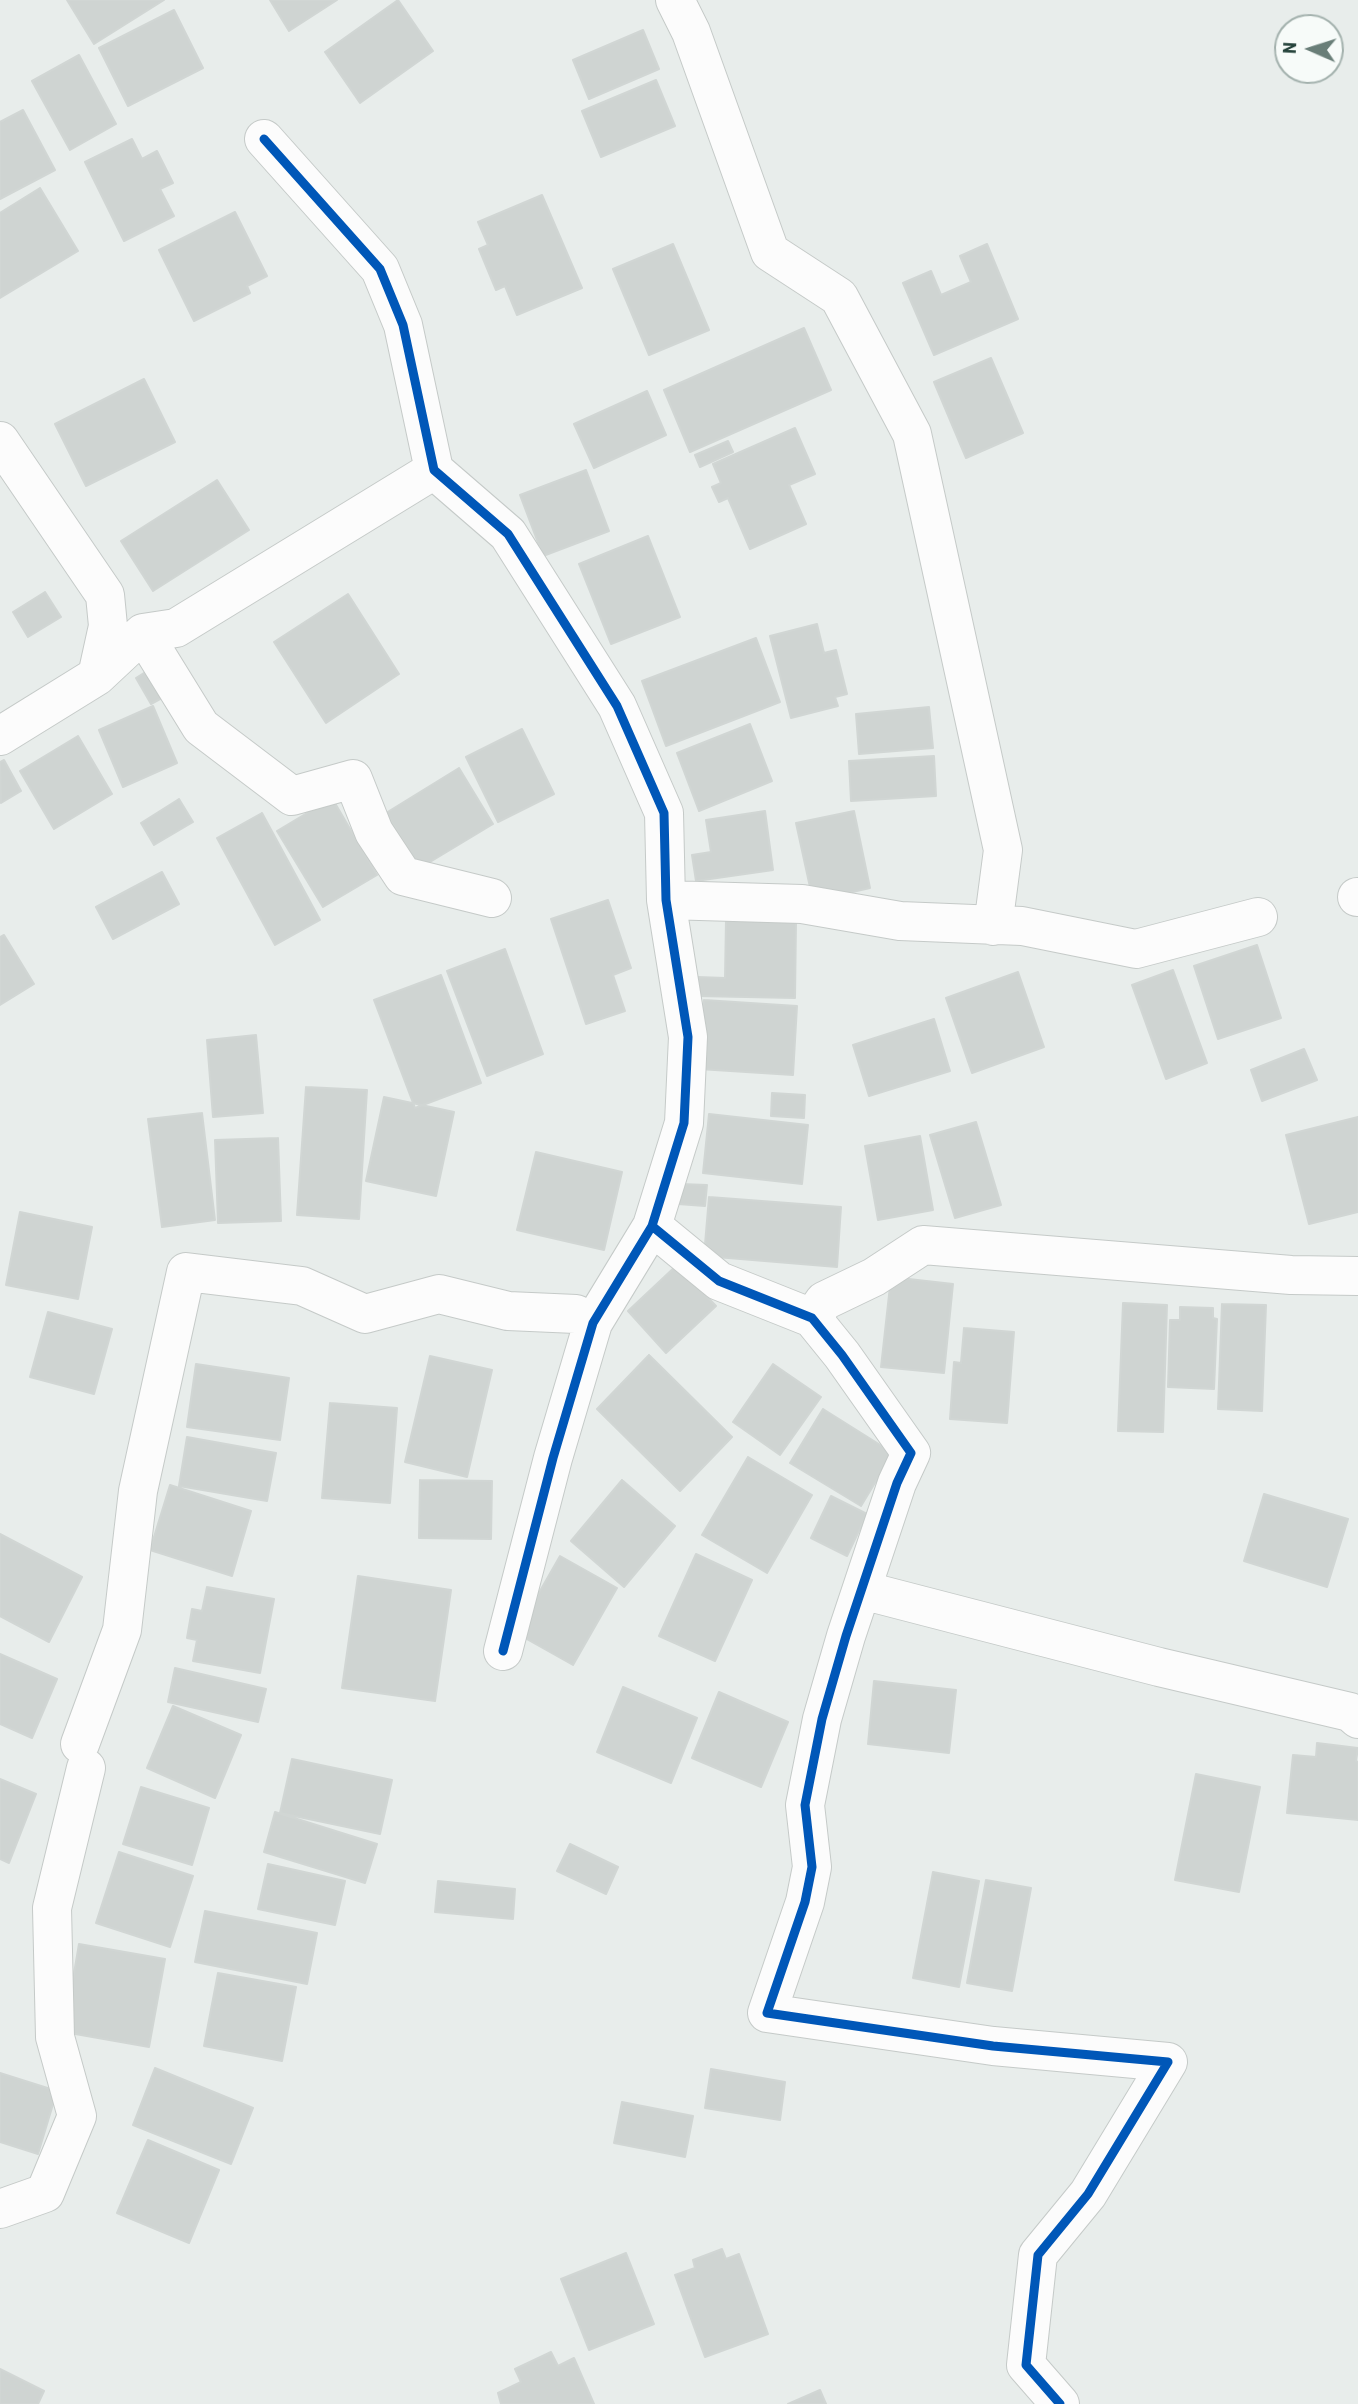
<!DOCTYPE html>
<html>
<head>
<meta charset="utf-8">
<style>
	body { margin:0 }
	#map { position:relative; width:1358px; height:2404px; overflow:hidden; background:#e8edeb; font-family:"Roboto Condensed",sans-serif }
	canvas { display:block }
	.north { position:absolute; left:1274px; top:14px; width:70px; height:70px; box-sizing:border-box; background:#f7fbf9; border:2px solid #a3b1ad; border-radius:50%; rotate:273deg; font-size:19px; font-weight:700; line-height:28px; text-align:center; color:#24423a }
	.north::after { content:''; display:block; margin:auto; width:24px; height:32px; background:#697e78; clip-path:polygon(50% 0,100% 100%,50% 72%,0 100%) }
</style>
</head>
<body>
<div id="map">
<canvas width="1358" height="2404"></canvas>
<div class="north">N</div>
</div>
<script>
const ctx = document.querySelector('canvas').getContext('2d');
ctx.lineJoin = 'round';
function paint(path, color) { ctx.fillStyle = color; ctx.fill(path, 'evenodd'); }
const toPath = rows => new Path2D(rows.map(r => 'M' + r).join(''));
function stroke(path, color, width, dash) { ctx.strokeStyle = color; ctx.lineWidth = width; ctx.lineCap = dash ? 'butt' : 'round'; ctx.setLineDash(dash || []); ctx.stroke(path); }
const building = toPath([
	[67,0,164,0,94,44,67,0],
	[270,0,337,0,289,31,270,0],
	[398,0,433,51,360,103,325,52,398,0],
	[174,10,203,68,128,106,99,48,174,10],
	[643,30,659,69,589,99,573,60,643,30],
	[79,55,116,124,70,150,32,81,79,55],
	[656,80,675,126,601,157,582,111,656,80],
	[23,110,55,170,0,199,0,122,23,110],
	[132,139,142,159,157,151,173,183,160,189,174,216,124,241,85,162,132,139],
	[40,188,78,251,0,298,0,213,40,188],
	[542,195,582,288,517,315,505,286,496,290,479,249,488,245,478,222,542,195],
	[235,212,267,276,247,286,250,293,194,321,159,250,235,212],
	[673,244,709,330,649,355,613,269,673,244],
	[987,244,1018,319,934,355,903,283,931,271,941,295,971,282,960,256,987,244],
	[804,328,831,390,690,452,664,390,804,328],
	[991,358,1023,433,966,458,934,382,991,358],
	[144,379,175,442,86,486,55,424,144,379],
	[647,391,666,435,594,468,574,424,647,391],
	[795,428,815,474,789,485,806,524,750,549,728,498,719,502,712,487,721,483,713,464,795,428],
	[728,441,733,452,700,467,695,455,728,441],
	[586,470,609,531,543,556,520,495,586,470],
	[217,480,249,530,153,591,121,541,217,480],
	[648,536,680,617,611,644,579,564,648,536],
	[45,592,61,617,28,637,13,612,45,592],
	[348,594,399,674,326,723,274,642,348,594],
	[817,624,824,653,836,650,847,694,835,697,838,706,791,718,770,636,817,624],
	[756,638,780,702,666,746,642,681,756,638],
	[155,666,171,693,151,704,136,678,155,666],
	[153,706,177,763,123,787,99,730,153,706],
	[929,707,933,748,859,754,856,714,929,707],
	[750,724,772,781,699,811,677,753,750,724],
	[522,729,554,794,498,822,466,757,522,729],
	[78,736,112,794,54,829,20,771,78,736],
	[934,756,936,796,851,801,849,761,934,756],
	[4,760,21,791,1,803,0,762,4,760],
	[459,768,493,824,420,868,386,813,459,768],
	[332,798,377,875,323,907,277,831,332,798],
	[179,799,193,822,154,845,141,823,179,799],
	[765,811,773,870,696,881,692,855,711,852,706,820,765,811],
	[854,811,870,888,813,901,796,823,854,811],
	[262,813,320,920,275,945,217,838,262,813],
	[162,872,179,904,113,939,96,907,162,872],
	[608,900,631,968,613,975,625,1011,586,1024,551,919,608,900],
	[726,920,796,921,795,998,697,996,697,977,725,978,726,920],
	[4,935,34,984,0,1005,0,937,4,935],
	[1257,945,1281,1018,1218,1039,1194,966,1257,945],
	[505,949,543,1054,487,1076,447,971,505,949],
	[1173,970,1207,1063,1166,1079,1132,985,1173,970],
	[1018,972,1044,1047,972,1073,946,998,1018,972],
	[441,975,481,1083,415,1108,374,1000,441,975],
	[704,1000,797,1006,793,1075,699,1069,704,1000],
	[934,1019,950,1071,869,1096,853,1045,934,1019],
	[256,1035,263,1113,213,1117,207,1040,256,1035],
	[1304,1049,1317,1080,1262,1101,1251,1070,1304,1049],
	[306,1087,367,1090,359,1219,297,1215,306,1087],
	[772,1093,805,1095,804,1118,771,1116,772,1093],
	[384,1097,454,1112,436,1196,366,1181,384,1097],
	[202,1113,215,1220,162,1227,148,1119,202,1113],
	[709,1114,808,1125,802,1184,703,1173,709,1114],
	[1358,1117,1358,1212,1309,1224,1286,1135,1358,1117],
	[976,1122,1001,1205,955,1218,930,1135,976,1122],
	[920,1136,933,1210,878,1220,865,1146,920,1136],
	[278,1138,281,1221,218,1223,215,1140,278,1138],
	[536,1152,622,1172,604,1250,517,1230,536,1152],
	[680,1184,707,1185,705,1206,678,1204,680,1184],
	[709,1197,841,1207,837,1267,704,1256,709,1197],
	[20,1212,92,1227,78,1299,6,1285,20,1212],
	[677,1265,716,1306,666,1353,628,1311,677,1265],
	[891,1277,953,1284,944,1373,881,1367,891,1277],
	[1123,1303,1167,1305,1163,1432,1118,1431,1123,1303],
	[1222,1304,1266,1305,1262,1411,1218,1409,1222,1304],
	[1180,1307,1213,1308,1213,1318,1217,1319,1214,1389,1168,1387,1170,1320,1180,1320,1180,1307],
	[48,1312,112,1329,94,1394,30,1377,48,1312],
	[964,1328,1014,1332,1007,1423,950,1419,954,1362,961,1363,964,1328],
	[649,1355,732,1437,680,1491,597,1409,649,1355],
	[430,1356,492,1370,467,1477,405,1462,430,1356],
	[196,1364,289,1378,280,1440,187,1427,196,1364],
	[773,1364,821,1397,780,1455,733,1422,773,1364],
	[330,1403,397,1408,390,1503,322,1498,330,1403],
	[823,1409,893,1453,861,1506,790,1463,823,1409],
	[187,1437,276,1453,267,1501,179,1486,187,1437],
	[748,1457,812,1495,767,1573,702,1535,748,1457],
	[420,1480,492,1481,491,1539,419,1538,420,1480],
	[622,1480,675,1526,624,1587,571,1541,622,1480],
	[170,1485,251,1511,232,1576,150,1550,170,1485],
	[1264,1494,1348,1519,1327,1587,1244,1561,1264,1494],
	[831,1496,867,1514,847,1556,811,1538,831,1496],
	[0,1534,82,1577,49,1642,0,1616,0,1534],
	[696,1554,752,1580,715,1661,659,1636,696,1554],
	[560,1556,617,1588,573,1665,516,1633,560,1556],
	[358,1576,451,1590,435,1701,342,1688,358,1576],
	[207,1587,274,1599,260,1673,193,1661,197,1640,187,1638,192,1609,202,1611,207,1587],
	[0,1654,57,1679,32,1738,0,1724,0,1654],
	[175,1668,266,1689,258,1722,168,1702,175,1668],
	[874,1681,956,1690,949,1753,868,1744,874,1681],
	[623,1687,697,1718,671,1783,597,1752,623,1687],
	[719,1692,788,1722,761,1787,692,1758,719,1692],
	[173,1706,241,1735,215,1798,147,1768,173,1706],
	[1317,1743,1358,1748,1356,1761,1358,1762,1358,1820,1287,1813,1293,1755,1316,1757,1317,1743],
	[292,1759,392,1780,380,1834,280,1813,292,1759],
	[1196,1774,1260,1787,1239,1892,1175,1880,1196,1774],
	[0,1779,36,1794,9,1863,0,1859,0,1779],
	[141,1787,209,1808,192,1865,123,1844,141,1787],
	[275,1812,377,1844,365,1883,264,1852,275,1812],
	[570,1844,618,1867,606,1894,557,1871,570,1844],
	[119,1852,193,1876,170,1947,96,1923,119,1852],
	[268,1864,345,1881,335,1925,258,1909,268,1864],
	[933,1872,979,1881,959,1987,913,1978,933,1872],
	[986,1880,1031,1888,1012,1991,967,1983,986,1880],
	[438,1881,515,1889,513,1919,435,1912,438,1881],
	[205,1911,317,1933,307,1984,195,1962,205,1911],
	[79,1944,165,1959,149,2047,64,2032,79,1944],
	[218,1973,296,1987,282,2061,204,2046,218,1973],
	[155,2068,253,2108,231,2164,133,2125,155,2068],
	[711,2069,785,2082,780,2120,705,2108,711,2069],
	[0,2073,57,2091,38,2154,0,2142,0,2073],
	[622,2102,693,2116,685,2157,614,2143,622,2102],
	[148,2140,219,2170,189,2243,117,2213,148,2140],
	[722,2249,726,2259,739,2254,768,2334,705,2357,675,2275,695,2268,693,2260,722,2249],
	[626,2253,654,2324,589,2350,561,2279,626,2253],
	[551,2352,558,2366,574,2358,594,2404,501,2404,498,2393,521,2382,515,2369,551,2352],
	[0,2369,44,2391,38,2404,0,2404,0,2369],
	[820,2390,826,2404,788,2404,820,2390]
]);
const minor = toPath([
	[675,0,691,32,770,252,839,297,912,434,1003,850,993,926],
	[264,139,380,269,403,325,434,470,508,534,617,706,664,813,666,900,688,1037,684,1123,652,1226,593,1323,553,1458,503,1651],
	[0,441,105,595,108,626,97,676],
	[143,633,201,727,292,796,353,779,374,832,403,876,492,898],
	[0,736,97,676,143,633,176,628,434,470],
	[1357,897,1358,897],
	[666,900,802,904,900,921,1022,926,1136,949,1258,917],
	[652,1226,719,1281,812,1318,842,1355,911,1453,897,1483,846,1636,822,1719,805,1805,812,1867,805,1902,767,2013,993,2046,1168,2062,1088,2194,1038,2255,1026,2365,1060,2404],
	[812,1318,824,1301,874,1277,923,1245,1291,1275,1358,1276],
	[862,1590,1159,1667,1350,1712,1358,1719],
	[80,1744,122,1630,138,1491,186,1272,302,1286,365,1314,439,1294,508,1311,576,1314,593,1323],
	[0,2209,45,2193,77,2116,55,2037,52,1908,86,1768]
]);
const cycleway = toPath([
	[264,139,380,269,403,325,434,470,508,534,617,706,664,813,666,900,688,1037,684,1123,652,1226,593,1323,553,1458,503,1651],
	[652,1226,719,1281,812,1318,842,1355,911,1453,897,1483,846,1636,822,1719,805,1805,812,1867,805,1902,767,2013,993,2046,1168,2062,1088,2194,1038,2255,1026,2365,1060,2404]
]);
paint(building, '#cfd4d2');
stroke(building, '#d1d6d4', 2);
stroke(minor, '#c5cac8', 40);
stroke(minor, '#fcfcfc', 38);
stroke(cycleway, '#0057b8', 9);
</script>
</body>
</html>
